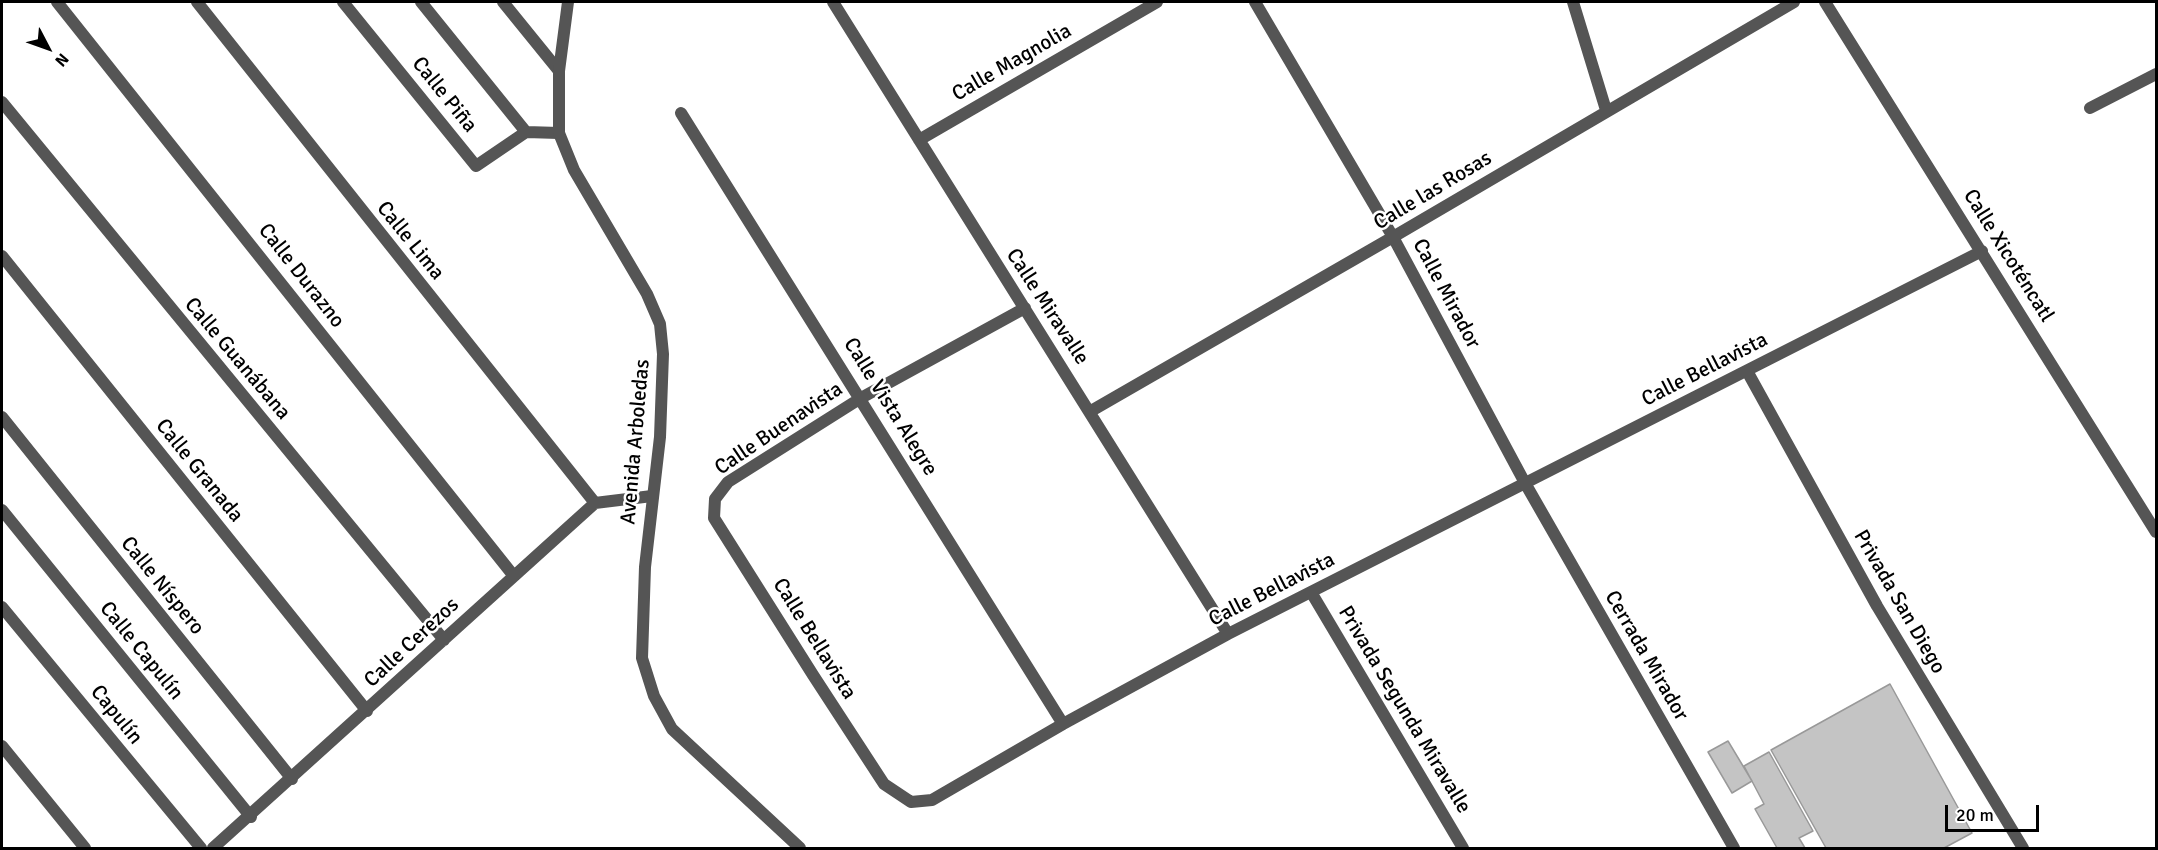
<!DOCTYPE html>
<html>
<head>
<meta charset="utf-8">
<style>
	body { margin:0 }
	#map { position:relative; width:2158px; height:850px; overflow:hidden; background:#fff; font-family:Signika,sans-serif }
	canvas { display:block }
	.frame { position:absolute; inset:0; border:3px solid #000; pointer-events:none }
	.north { position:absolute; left:18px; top:18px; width:60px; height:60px; -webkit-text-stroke:4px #fff; paint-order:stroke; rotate:131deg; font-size:16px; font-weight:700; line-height:24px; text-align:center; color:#000 }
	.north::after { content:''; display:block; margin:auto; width:21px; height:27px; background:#000; clip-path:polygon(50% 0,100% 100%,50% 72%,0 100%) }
	.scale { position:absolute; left:1945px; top:805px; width:94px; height:27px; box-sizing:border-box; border:3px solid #000; border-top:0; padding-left:8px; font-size:18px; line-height:21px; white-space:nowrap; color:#000; -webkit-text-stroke:4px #fff; paint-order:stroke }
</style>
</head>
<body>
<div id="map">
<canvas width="2158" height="850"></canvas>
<div class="frame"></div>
<div class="north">N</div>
<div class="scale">20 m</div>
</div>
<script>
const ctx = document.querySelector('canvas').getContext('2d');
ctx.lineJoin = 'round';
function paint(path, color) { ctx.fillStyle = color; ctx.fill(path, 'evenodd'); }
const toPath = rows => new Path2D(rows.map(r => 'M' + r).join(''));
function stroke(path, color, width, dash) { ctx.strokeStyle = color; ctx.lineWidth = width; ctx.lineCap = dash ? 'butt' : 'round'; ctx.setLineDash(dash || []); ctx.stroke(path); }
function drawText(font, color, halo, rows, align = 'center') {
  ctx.font = font + ' Signika,sans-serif'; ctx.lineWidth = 5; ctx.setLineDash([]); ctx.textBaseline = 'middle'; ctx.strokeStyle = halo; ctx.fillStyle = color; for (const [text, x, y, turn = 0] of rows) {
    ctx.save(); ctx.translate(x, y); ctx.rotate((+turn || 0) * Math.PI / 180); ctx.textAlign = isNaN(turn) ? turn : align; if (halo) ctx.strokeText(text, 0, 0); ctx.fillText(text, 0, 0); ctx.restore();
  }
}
const building = toPath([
	[1890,684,1972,833,1944,848,1826,848,1771,750,1890,684],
	[1728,741,1752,781,1732,793,1708,752,1728,741],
	[1769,752,1813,831,1799,838,1805,848,1777,848,1755,809,1764,804,1744,766,1769,752]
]);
const minor = toPath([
	[57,2,513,575],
	[197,2,595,503],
	[343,2,476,166,526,132],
	[421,2,526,132,559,133],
	[503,2,559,71],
	[833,2,1228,634],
	[1255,2,1393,237,1525,483,1734,848],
	[1573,2,1606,110],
	[1825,2,2156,532],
	[2,102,444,640],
	[2090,108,2156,74],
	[681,113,1063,724],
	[919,140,1157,2],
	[2,256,367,711],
	[1025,308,861,398,728,482,715,499,714,518,813,675,884,784,911,802,932,800,1063,724,1228,634,1982,251],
	[1747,371,1877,606,2023,848],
	[1091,411,1393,237,1794,2],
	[2,417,292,779],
	[2,510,251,817],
	[1311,592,1463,848],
	[2,607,201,848],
	[2,746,85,848],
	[213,848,595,503,652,496]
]);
const tertiary = toPath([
	[568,2,559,71,559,133,574,170,647,294,660,324,663,354,660,437,645,567,642,658,654,696,672,729,800,848]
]);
const streetNames = [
	["Calle Magnolia",1012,63,-30],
	["Calle Piña",444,95,51],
	["Calle las Rosas",1433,191,-31],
	["Calle Lima",410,241,51],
	["Calle Xicoténcatl",2008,256,58],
	["Calle Durazno",301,276,52],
	["Calle Mirador",1446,294,62],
	["Calle Miravalle",1047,307,57],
	["Calle Guanábana",237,359,50],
	["Calle Bellavista",1705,370,-27],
	["Calle Vista Alegre",890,407,58],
	["Calle Buenavista",779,429,-34],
	["Avenida Arboledas",636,442,-85],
	["Calle Granada",199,471,51],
	["Calle Níspero",162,586,51],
	["Calle Bellavista",1272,590,-27],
	["Privada San Diego",1899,602,60],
	["Calle Bellavista",814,639,58],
	["Calle Cerezos",412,643,-43],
	["Calle Capulín",141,651,51],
	["Cerrada Mirador",1646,656,60],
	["Privada Segunda Miravalle",1404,710,59],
	["Capulín",116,715,51]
];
paint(building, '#c4c4c4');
stroke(building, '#999', 1.5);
stroke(minor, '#555', 12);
stroke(tertiary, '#555', 12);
drawText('21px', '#000', '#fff', streetNames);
</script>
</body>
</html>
